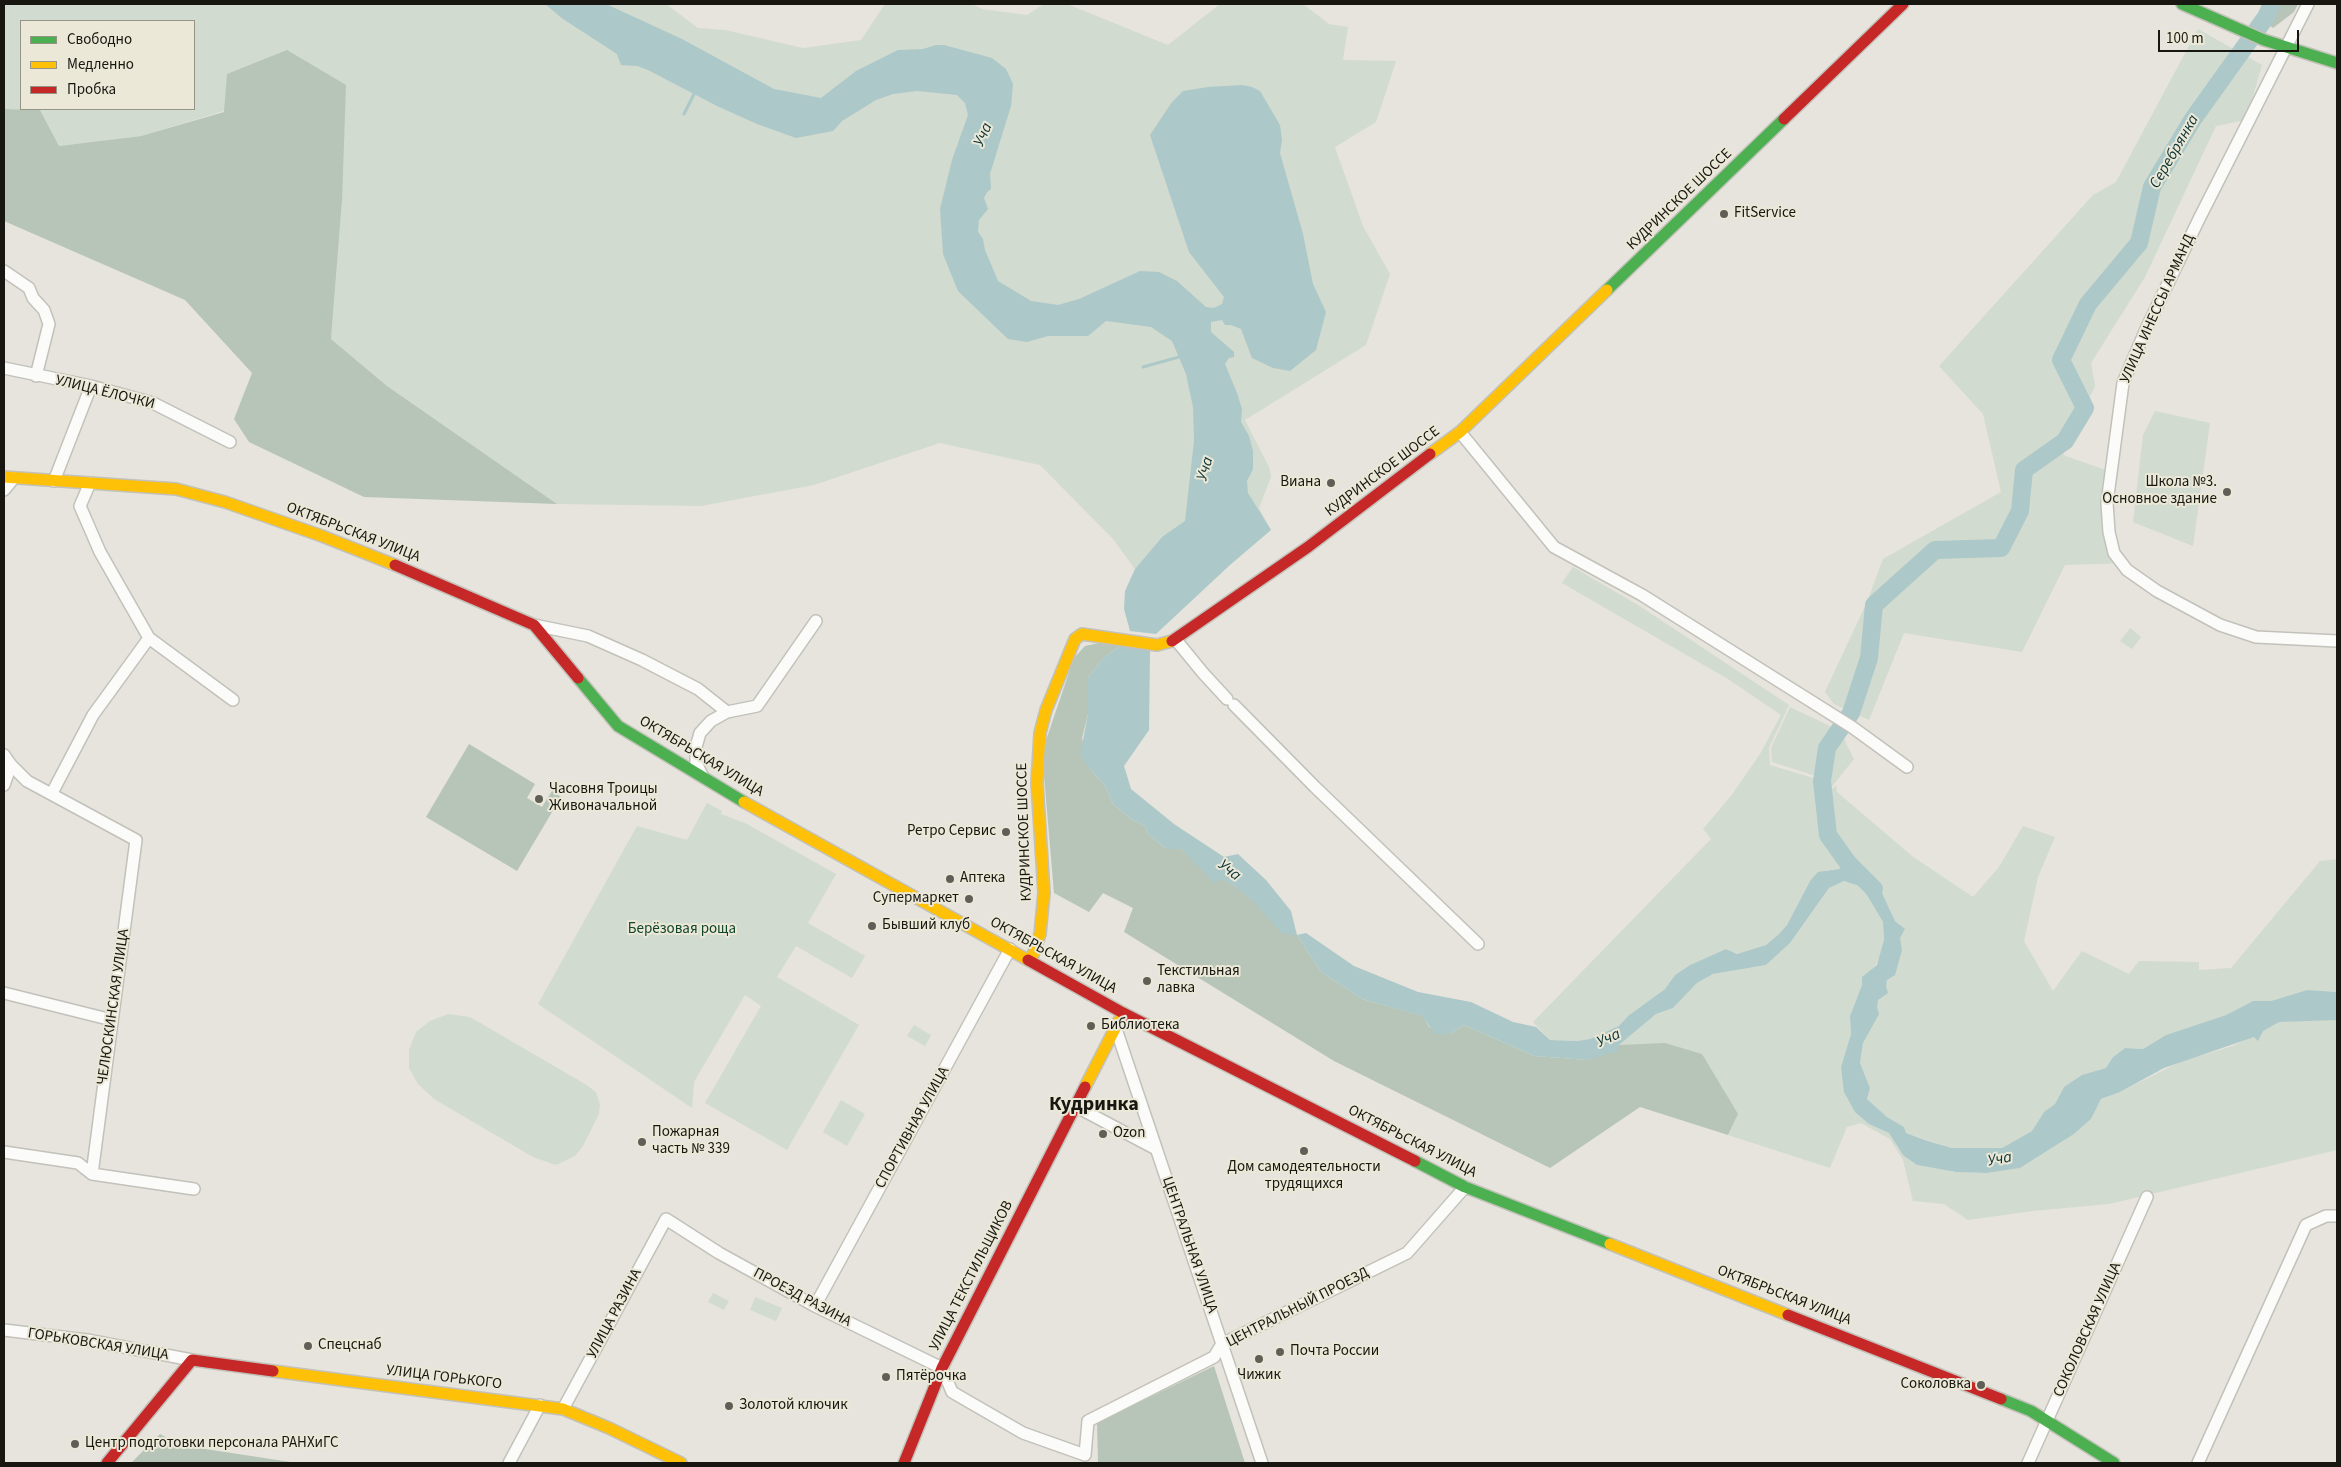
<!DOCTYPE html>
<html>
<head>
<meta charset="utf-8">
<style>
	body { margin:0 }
	#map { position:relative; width:2341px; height:1467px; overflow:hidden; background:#e6e4dc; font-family:"Source Sans 3",sans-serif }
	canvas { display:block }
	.frame { position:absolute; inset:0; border:5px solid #171610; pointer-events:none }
	.legend { position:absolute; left:20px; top:20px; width:175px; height:90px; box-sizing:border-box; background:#ebe8d7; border:1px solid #969487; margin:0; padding:6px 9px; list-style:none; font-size:15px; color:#171610 }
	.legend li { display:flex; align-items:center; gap:10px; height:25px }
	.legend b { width:25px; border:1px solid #969487 }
	.scale { position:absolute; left:2158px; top:30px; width:141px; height:22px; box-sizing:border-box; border:2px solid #171610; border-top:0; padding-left:6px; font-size:15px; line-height:18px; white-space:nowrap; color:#171610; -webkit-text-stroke:4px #ebe8d7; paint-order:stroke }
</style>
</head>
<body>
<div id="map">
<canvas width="2341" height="1467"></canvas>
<div class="frame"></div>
<ul class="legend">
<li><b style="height:6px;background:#4caf50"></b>Свободно</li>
<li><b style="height:6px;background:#ffc107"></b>Медленно</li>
<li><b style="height:6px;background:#c62828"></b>Пробка</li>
</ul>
<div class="scale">100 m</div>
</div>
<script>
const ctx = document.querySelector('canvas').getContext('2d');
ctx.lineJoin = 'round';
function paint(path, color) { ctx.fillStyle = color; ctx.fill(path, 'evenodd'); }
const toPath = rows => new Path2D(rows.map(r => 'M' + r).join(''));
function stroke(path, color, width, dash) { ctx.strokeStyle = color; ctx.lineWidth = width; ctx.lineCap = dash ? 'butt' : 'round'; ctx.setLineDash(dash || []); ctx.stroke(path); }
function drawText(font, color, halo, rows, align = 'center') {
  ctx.font = font + ' "Source Sans 3",sans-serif'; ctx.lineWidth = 4; ctx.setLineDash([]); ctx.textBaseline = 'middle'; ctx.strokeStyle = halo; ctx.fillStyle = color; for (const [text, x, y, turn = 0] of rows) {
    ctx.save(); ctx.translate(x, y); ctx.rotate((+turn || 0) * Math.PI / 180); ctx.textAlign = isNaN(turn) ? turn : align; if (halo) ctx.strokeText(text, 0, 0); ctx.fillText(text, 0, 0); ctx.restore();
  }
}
const green = toPath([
	[4,4,666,4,698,28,725,30,803,48,861,40,885,4,972,4,982,9,1027,15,1044,4,1067,4,1168,45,1220,4,1303,4,1329,24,1348,27,1343,60,1396,61,1376,122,1335,147,1363,226,1390,274,1366,345,1245,420,1269,467,1271,477,1259,508,1271,530,1162,537,1135,569,1113,539,1040,465,940,443,814,485,701,506,557,504,387,386,331,339,342,201,224,111,141,136,59,146,40,110,4,109],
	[21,21,194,21,194,109,21,109],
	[2198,29,2262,65,2246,120,2216,126,2145,277,2091,363,2095,386,2063,455,2111,472,2109,532,2126,563,2065,565,2022,652,1904,633,1869,720,1834,704,1825,692,1867,602,1883,559,2001,492,1983,414,1939,366,2093,195,2116,182],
	[2155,411,2210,423,2193,546,2133,522,2143,435],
	[1573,567,1638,605,1789,705,1769,748,1770,765,1823,781,1833,749,1843,737,1854,759,1826,794,1831,835,1856,867,1833,833,1827,795,1836,785,1837,792,1912,856,1973,897,1999,867,2023,826,2055,837,2038,877,2024,941,2053,991,2082,951,2129,974,2139,961,2199,962,2199,970,2231,968,2320,861,2337,859,2337,992,2307,990,2271,1001,2253,1001,2226,1015,2166,1035,2143,1049,2125,1048,2113,1057,2106,1068,2099,1070,2064,1087,2055,1104,2044,1112,2032,1131,2002,1148,1952,1148,1906,1133,1904,1127,1887,1117,1867,1099,1870,1088,1860,1063,1863,1043,1869,1031,1878,1000,1882,996,1900,942,1900,924,1895,921,1882,893,1839,869,1827,870,1810,881,1787,925,1778,935,1766,945,1737,954,1726,949,1690,965,1675,975,1665,989,1628,1016,1620,1026,1590,1039,1577,1041,1550,1040,1533,1022,1711,839,1703,829,1731,796,1760,754,1781,715,1728,679,1562,583],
	[2130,628,2141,637,2132,649,2120,641],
	[1790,707,1832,727,1842,735,1830,748,1825,746,1819,777,1772,762,1771,748],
	[707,803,722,811,721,814,747,824,836,874,808,923,865,956,852,978,796,946,777,977,859,1025,787,1150,705,1103,761,1006,745,995,694,1082,692,1108,538,1004,637,826,687,840],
	[1844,881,1862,887,1883,922,1884,940,1880,958,1862,985,1850,1016,1851,1034,1841,1067,1869,1124,1889,1133,1895,1140,1897,1147,1917,1165,1956,1172,1987,1173,2020,1168,2074,1134,2091,1119,2101,1099,2120,1092,2182,1061,2233,1046,2279,1022,2305,1020,2337,1020,2337,1150,2109,1204,2033,1211,1968,1220,1944,1204,1913,1201,1903,1160,1890,1139,1861,1123,1847,1127,1830,1168,1728,1135,1738,1114,1619,1045,1656,1014,1673,1008,1697,983,1713,974,1766,965,1790,943,1829,888],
	[448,1014,470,1017,585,1084,596,1092,600,1104,599,1114,583,1146,575,1156,556,1165,533,1157,434,1099,418,1084,409,1068,409,1050,416,1032,430,1021],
	[914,1025,931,1035,925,1046,907,1036],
	[841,1100,865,1114,847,1146,823,1132],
	[713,1293,729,1301,724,1310,708,1302],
	[755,1297,782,1308,776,1321,750,1310]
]);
const forest = toPath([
	[2284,4,2298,4,2294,12,2273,28,2267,23,2279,7],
	[287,50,346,85,342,201,331,339,387,386,557,504,364,497,249,442,234,419,252,373,185,300,4,221,4,109,40,110,59,146,141,136,224,112,227,74],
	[1099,643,1123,645,1104,657,1088,678,1088,714,1082,738,1089,768,1105,786,1113,804,1131,819,1145,826,1149,835,1166,849,1182,849,1195,861,1235,886,1297,935,1321,972,1362,999,1423,1016,1429,1027,1450,1034,1464,1025,1534,1056,1588,1060,1619,1045,1665,1043,1702,1054,1738,1114,1728,1135,1640,1107,1550,1168,1334,1061,1124,932,1133,908,1103,893,1089,912,1054,893,1042,752,1074,658,1085,646],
	[469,744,535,784,527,798,542,807,552,791,561,797,517,871,426,817],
	[1214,1366,1245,1463,1098,1463,1097,1423],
	[160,1434,179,1445,297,1463,131,1463]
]);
const water = toPath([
	[545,4,606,4,682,39,774,89,821,98,856,71,898,50,923,49,936,45,944,45,992,58,1006,69,1013,84,1011,106,990,174,991,189,987,192,984,198,988,209,979,220,978,232,983,239,985,250,998,281,1031,301,1058,305,1079,299,1140,271,1159,272,1177,281,1206,307,1214,308,1222,304,1224,297,1189,252,1150,135,1172,102,1183,91,1208,87,1242,85,1252,87,1260,91,1280,125,1282,140,1280,153,1303,234,1313,284,1326,312,1316,350,1290,371,1273,368,1252,358,1241,329,1231,325,1225,325,1222,320,1211,322,1211,332,1234,352,1234,357,1229,358,1225,364,1237,393,1242,409,1241,422,1249,436,1253,451,1253,469,1247,481,1248,493,1271,530,1230,565,1156,634,1130,631,1124,609,1125,591,1135,569,1162,537,1185,521,1194,441,1193,407,1186,374,1172,341,1151,327,1106,321,1088,336,1048,336,1027,342,1008,339,958,291,943,254,940,209,952,160,968,115,965,103,957,95,917,91,893,94,876,100,842,121,833,131,796,138,757,124,717,106,648,70,637,66,621,65,617,54,563,19],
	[2266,4,2284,4,2279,7,2267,23,2262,36,2251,27],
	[1123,645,1150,651,1149,730,1124,766,1131,789,1174,824,1224,857,1238,854,1266,880,1291,911,1297,935,1306,933,1354,966,1418,992,1471,1002,1513,1022,1536,1027,1550,1040,1577,1041,1590,1039,1619,1026,1628,1016,1665,989,1675,975,1690,965,1726,949,1737,954,1766,945,1778,935,1787,925,1810,881,1818,872,1839,869,1845,865,1882,893,1895,921,1905,929,1900,938,1902,950,1895,975,1887,980,1886,986,1888,993,1878,1000,1877,1007,1879,1014,1863,1043,1860,1063,1870,1088,1867,1099,1887,1117,1904,1127,1906,1133,1928,1141,1952,1148,2002,1148,2032,1131,2044,1112,2055,1104,2064,1087,2082,1075,2106,1068,2113,1057,2125,1048,2143,1049,2166,1035,2226,1015,2253,1001,2271,1001,2307,990,2337,992,2337,1020,2279,1022,2263,1031,2258,1041,2254,1037,2164,1068,2120,1092,2101,1099,2091,1119,2074,1134,2020,1168,1987,1173,1956,1172,1917,1165,1903,1155,1889,1133,1869,1124,1855,1112,1844,1092,1841,1067,1851,1034,1850,1016,1862,985,1862,977,1877,965,1884,940,1883,922,1862,887,1844,881,1829,888,1790,943,1766,965,1713,974,1697,983,1673,1008,1656,1014,1619,1045,1617,1051,1588,1060,1534,1056,1464,1025,1450,1034,1435,1034,1422,1016,1362,999,1321,972,1297,935,1282,934,1255,903,1235,886,1222,879,1214,883,1182,849,1166,849,1149,835,1145,826,1131,819,1113,804,1105,786,1089,768,1080,755,1088,714,1088,678,1104,657]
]);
const stream = toPath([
	[684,114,696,90],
	[1143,367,1179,357]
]);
const river = toPath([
	[1874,889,1848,863,1828,835,1822,781,1827,748,1851,713,1869,658,1874,605,1935,550,2001,548,2020,511,2024,470,2065,441,2085,408,2061,360,2088,304,2139,243,2152,187,2193,119,2266,17,2272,4]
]);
const street = toPath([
	[2308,4,2199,219,2147,327,2123,383,2107,503,2109,532,2114,553,2127,570,2157,591,2220,625,2256,637,2337,641],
	[4,271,29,288,33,298,44,310,49,324,36,376],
	[4,368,91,386,153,403,230,442],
	[1460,432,1554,547,1642,595,1852,727,1907,767],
	[54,481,91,386],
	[90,483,80,506,100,552,149,638,233,700],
	[4,490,14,478],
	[534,625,588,636,642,660,698,689,727,712,757,706,816,621],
	[1176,640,1203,673,1227,699],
	[1234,705,1315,787,1478,944],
	[4,755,11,765,27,781,136,840,92,1174],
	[703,777,696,763,696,747,700,733,711,721,727,712],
	[4,785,11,765],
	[52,793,93,715,149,638],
	[4,993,112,1020],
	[1115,1026,1262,1463],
	[1075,1106,1156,1149],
	[4,1152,78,1163,92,1174,194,1189],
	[815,1306,1010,949],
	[4,1330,87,1340,192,1360],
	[563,1409,666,1219,719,1253,815,1306,942,1368,952,1392,1023,1433,1085,1455,1088,1421,1214,1357,1222,1344,1407,1253,1465,1187],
	[509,1463,540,1405],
	[2028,1463,2147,1197],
	[2198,1463,2306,1225,2326,1216,2337,1216]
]);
const fast = toPath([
	[2182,4,2264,40,2337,63],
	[1607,290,1784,119],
	[578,678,618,726,744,802],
	[1415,1161,1465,1187,1610,1244],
	[2001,1399,2031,1411,2114,1463]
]);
const slow = toPath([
	[1430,454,1460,432,1607,290],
	[4,477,176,489,225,502,322,536,395,565],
	[744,802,1028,960],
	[1031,961,1040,934,1044,893,1037,783,1040,733,1046,710,1075,639,1082,634,1157,645,1172,641],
	[1085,1087,1123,1013],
	[1610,1244,1788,1315],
	[273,1371,563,1409,609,1428,681,1463]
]);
const jam = toPath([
	[1784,119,1903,4],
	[395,565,534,625,578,678],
	[1172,641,1308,547,1430,454],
	[1028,960,1123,1013,1415,1161],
	[1788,1315,2001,1399],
	[107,1463,192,1360,273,1371],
	[904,1463,942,1368,1085,1087]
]);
const markers = [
	[1724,214,5,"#5f5e57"],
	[1331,483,5,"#5f5e57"],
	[2227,492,5,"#5f5e57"],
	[539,799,5,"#5f5e57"],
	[1006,832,5,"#5f5e57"],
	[950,879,5,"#5f5e57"],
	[969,899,5,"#5f5e57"],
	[872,926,5,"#5f5e57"],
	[1147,981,5,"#5f5e57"],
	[1091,1026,5,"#5f5e57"],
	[1103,1134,5,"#5f5e57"],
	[642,1142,5,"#5f5e57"],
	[1304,1151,5,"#5f5e57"],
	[308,1346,5,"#5f5e57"],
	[1280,1352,5,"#5f5e57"],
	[1259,1359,5,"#5f5e57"],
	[886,1377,5,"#5f5e57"],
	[1981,1385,5,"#5f5e57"],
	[729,1406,5,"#5f5e57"],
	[75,1444,5,"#5f5e57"]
];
const streetNames = [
	["КУДРИНСКОЕ ШОССЕ",1680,200,-44],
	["УЛИЦА ИНЕССЫ АРМАНД",2158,309,-66],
	["УЛИЦА ЁЛОЧКИ",105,393,14],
	["КУДРИНСКОЕ ШОССЕ",1383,472,-37],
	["ОКТЯБРЬСКАЯ УЛИЦА",353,533,21],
	["ОКТЯБРЬСКАЯ УЛИЦА",701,757,31],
	["КУДРИНСКОЕ ШОССЕ",1025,832,-92],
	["ОКТЯБРЬСКАЯ УЛИЦА",1053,956,29],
	["ЧЕЛЮСКИНСКАЯ УЛИЦА",114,1007,-82],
	["СПОРТИВНАЯ УЛИЦА",913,1128,-61],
	["ОКТЯБРЬСКАЯ УЛИЦА",1412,1142,27],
	["ЦЕНТРАЛЬНАЯ УЛИЦА",1189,1245,71],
	["УЛИЦА ТЕКСТИЛЬЩИКОВ",972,1276,-63],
	["ОКТЯБРЬСКАЯ УЛИЦА",1784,1296,21],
	["ПРОЕЗД РАЗИНА",802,1298,28],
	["ЦЕНТРАЛЬНЫЙ ПРОЕЗД",1298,1308,-27],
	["УЛИЦА РАЗИНА",615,1314,-62],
	["СОКОЛОВСКАЯ УЛИЦА",2088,1330,-66],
	["ГОРЬКОВСКАЯ УЛИЦА",98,1345,9],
	["УЛИЦА ГОРЬКОГО",444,1378,7]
];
const poiNames = [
	["FitService",1734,214],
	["Виана",1321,483,"right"],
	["Школа №3.",2217,483,"right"],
	["Основное здание",2217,500,"right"],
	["Часовня Троицы",549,790],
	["Живоначальной",549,807],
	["Ретро Сервис",996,832,"right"],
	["Аптека",960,879],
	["Супермаркет",959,899,"right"],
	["Бывший клуб",882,926],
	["Текстильная",1157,972],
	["лавка",1157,989],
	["Библиотека",1101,1026],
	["Пожарная",652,1133],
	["часть № 339",652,1150],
	["Ozon",1113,1134],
	["Дом самодеятельности",1304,1168,"center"],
	["трудящихся",1304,1185,"center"],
	["Спецснаб",318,1346],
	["Почта России",1290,1352],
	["Чижик",1259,1376,"center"],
	["Пятёрочка",896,1377],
	["Соколовка",1971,1385,"right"],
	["Золотой ключик",739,1406],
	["Центр подготовки персонала РАНХиГС",85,1444]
];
const parkNames = [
	["Берёзовая роща",682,930]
];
const waterNames = [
	["Уча",984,135,-66],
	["Серебрянка",2175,152,-60],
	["Уча",1206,469,-74],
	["Уча",1229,871,38],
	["Уча",1609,1039,-24],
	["Уча",2000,1160,-10]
];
const districtNames = [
	["Кудринка",1094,1106]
];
paint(green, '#d1dbd0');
paint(forest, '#b6c5b7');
paint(water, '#adc8c8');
stroke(stream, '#adc8c8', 3);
stroke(river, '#adc8c8', 18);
stroke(street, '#c2c1ba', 14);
stroke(fast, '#c2c1ba', 14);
stroke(slow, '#c2c1ba', 14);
stroke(jam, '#c2c1ba', 14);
stroke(street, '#fbfbfa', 11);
stroke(fast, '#4caf50', 11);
stroke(slow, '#ffc107', 11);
stroke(jam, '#c62828', 11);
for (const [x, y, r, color] of markers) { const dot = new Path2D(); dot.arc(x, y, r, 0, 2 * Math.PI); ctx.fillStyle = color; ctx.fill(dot); stroke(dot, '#ebe8d7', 2); }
drawText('15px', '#171610', '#ebe8d7', streetNames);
drawText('15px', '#171610', '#ebe8d7', poiNames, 'left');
drawText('15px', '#10452a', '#ebe8d7', parkNames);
drawText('italic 16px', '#0a3335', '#ebe8d7', waterNames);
drawText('bold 20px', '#171610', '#ebe8d7', districtNames);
</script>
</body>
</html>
